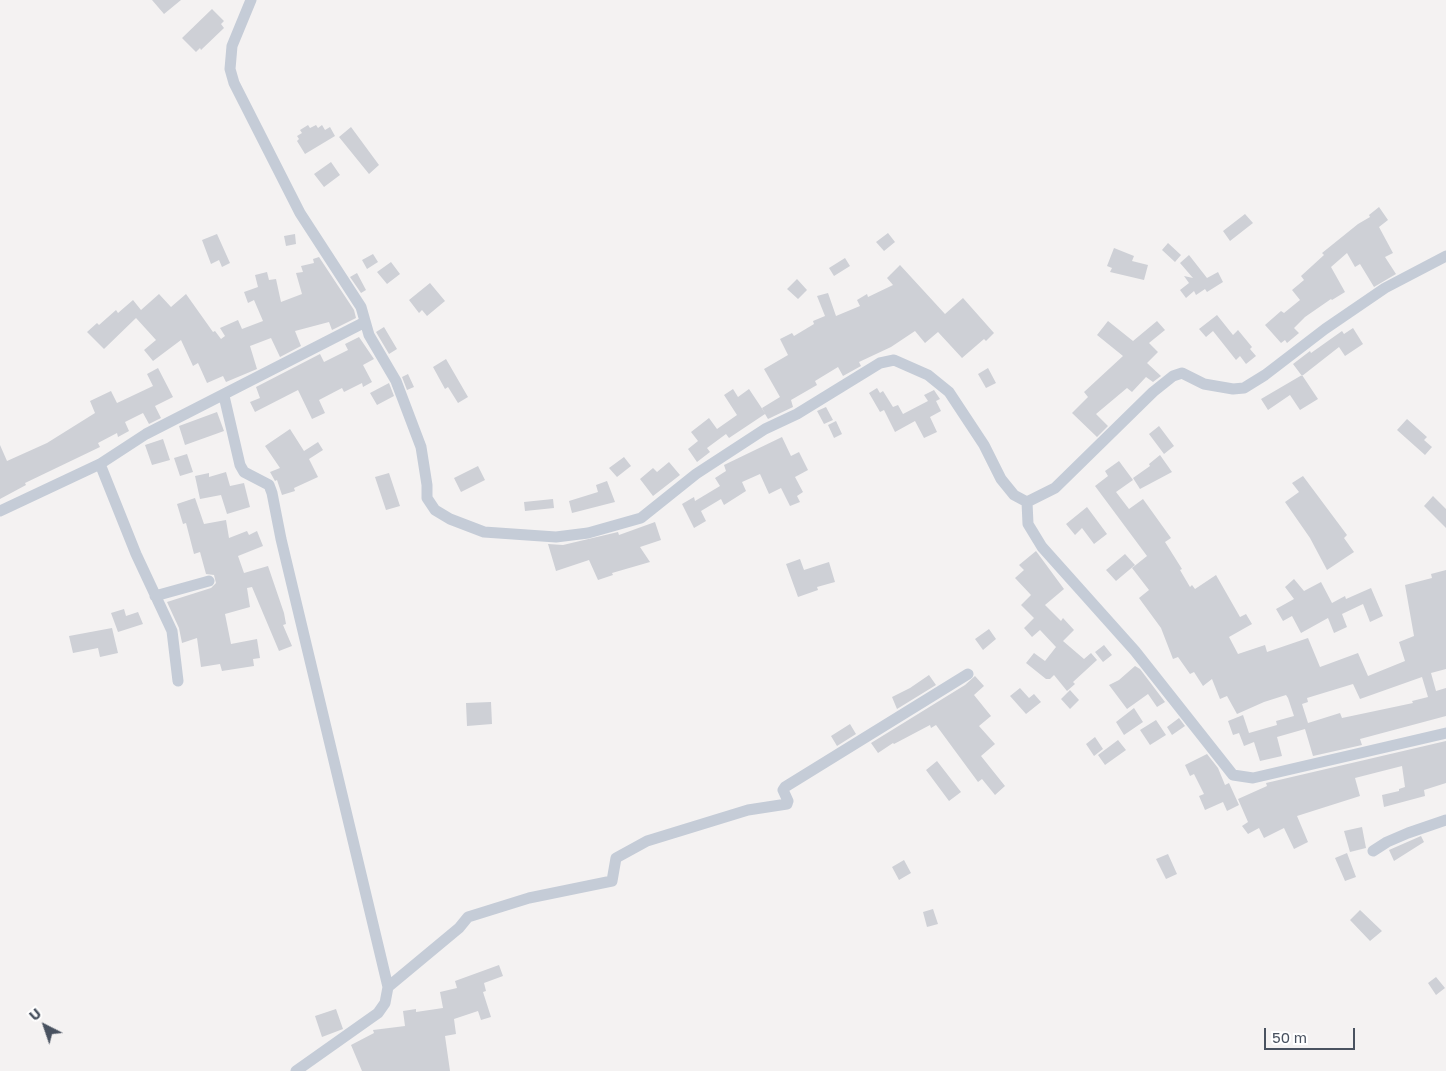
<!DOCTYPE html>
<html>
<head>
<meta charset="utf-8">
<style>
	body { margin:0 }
	#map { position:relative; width:1446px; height:1071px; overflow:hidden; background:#f4f2f2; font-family:"Golos Text",sans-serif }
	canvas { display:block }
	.north { position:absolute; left:20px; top:1001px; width:50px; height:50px; -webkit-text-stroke:4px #fff; paint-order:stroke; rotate:319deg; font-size:14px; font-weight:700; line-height:20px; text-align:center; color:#495260 }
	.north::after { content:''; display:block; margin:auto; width:18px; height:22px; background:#495260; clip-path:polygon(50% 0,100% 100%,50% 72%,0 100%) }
	.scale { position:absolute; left:1264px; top:1028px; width:91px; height:22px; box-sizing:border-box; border:2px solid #495260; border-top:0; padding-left:6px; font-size:15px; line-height:18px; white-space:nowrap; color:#495260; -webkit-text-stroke:4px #fff; paint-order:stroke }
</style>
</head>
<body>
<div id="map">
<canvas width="1446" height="1071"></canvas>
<div class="north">U</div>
<div class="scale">50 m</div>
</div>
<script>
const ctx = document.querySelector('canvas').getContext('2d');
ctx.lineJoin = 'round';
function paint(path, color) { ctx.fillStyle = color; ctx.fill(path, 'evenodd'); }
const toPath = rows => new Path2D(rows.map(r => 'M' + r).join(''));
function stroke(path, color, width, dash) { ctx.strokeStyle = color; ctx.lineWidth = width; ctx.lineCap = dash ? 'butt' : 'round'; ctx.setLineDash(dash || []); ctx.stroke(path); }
const building = toPath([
	[152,0,181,0,164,14],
	[212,9,224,21,221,24,224,28,201,50,200,48,196,52,182,38],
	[308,125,310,128,316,125,318,128,322,125,325,130,330,127,335,136,305,154,297,141,299,139,297,136,302,133,300,130],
	[351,127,379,165,369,174,339,137],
	[331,162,340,175,324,187,314,174],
	[1379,207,1388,220,1379,227,1393,253,1385,257,1396,274,1374,287,1360,264,1355,267,1347,253,1331,267,1345,292,1332,300,1331,299,1305,317,1294,328,1299,333,1287,343,1285,340,1281,343,1265,325,1281,311,1284,313,1300,300,1292,290,1304,280,1301,276,1324,255,1322,253,1358,224,1370,217,1369,215],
	[1245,214,1253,223,1230,241,1223,231],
	[888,233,895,242,884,251,876,242],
	[217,234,230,263,222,267,219,260,211,264,202,240],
	[295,234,296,244,286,246,284,236],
	[1168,243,1181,255,1175,262,1162,250],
	[1114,248,1134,256,1132,261,1148,265,1144,280,1110,272,1112,268,1107,266],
	[373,254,378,262,367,269,362,260],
	[1189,255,1207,278,1218,272,1223,282,1207,292,1205,289,1196,295,1194,291,1186,298,1180,290,1189,283,1184,276,1193,278,1180,263],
	[319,257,354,310,356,318,332,330,329,322,295,331,301,346,280,357,271,338,250,346,257,369,226,382,223,376,207,383,198,363,193,366,181,340,153,361,144,350,156,340,136,318,104,349,87,332,97,323,99,325,116,310,118,313,133,300,141,310,159,294,171,307,186,294,213,332,215,331,221,339,225,336,220,328,238,320,242,329,263,321,254,300,248,303,244,292,258,287,255,275,267,272,269,280,276,279,281,302,302,294,296,273,303,272,301,266,314,263,313,259],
	[845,258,850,266,834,276,829,268],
	[391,262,400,274,387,284,377,272],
	[900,265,945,314,963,298,994,333,986,341,984,339,962,358,938,332,925,343,915,331,891,347,859,362,861,366,843,376,838,367,815,381,817,385,791,400,793,407,768,419,765,414,729,438,726,434,707,448,710,452,697,462,688,449,698,441,691,432,709,418,717,429,737,415,724,395,733,389,738,397,749,389,765,413,762,408,780,397,764,369,788,355,780,339,792,333,794,336,814,324,813,321,825,316,817,296,828,293,836,316,860,306,857,300,867,294,868,297,893,285,887,278],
	[357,273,366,290,361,293,350,277],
	[797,279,807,290,798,299,787,289],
	[430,283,445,301,427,316,422,310,419,313,409,300],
	[1217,315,1233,335,1238,330,1252,347,1250,349,1256,356,1246,364,1240,356,1236,360,1213,331,1206,337,1199,329],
	[1108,321,1133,341,1157,321,1165,330,1149,343,1158,352,1147,363,1161,376,1153,382,1146,377,1132,392,1127,388,1096,414,1108,426,1097,437,1072,413,1088,397,1084,392,1123,356,1097,335],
	[384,327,397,349,389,354,376,332],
	[1353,328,1363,344,1345,356,1339,347,1302,376,1293,364,1310,351,1311,353,1342,331,1344,334],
	[359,337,374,359,363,365,372,382,363,387,362,383,344,392,342,388,319,400,325,413,312,419,298,390,255,412,250,402,260,398,256,387,320,354,324,362,348,350,345,344],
	[446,359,468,397,458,403,448,387,445,389,433,367],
	[158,368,173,397,155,406,161,418,149,424,143,413,125,422,129,431,118,437,117,433,98,443,100,447,25,483,26,485,0,499,0,445,7,461,47,443,95,413,90,401,111,391,117,403,153,386,147,374],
	[988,368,996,383,986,388,978,374],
	[408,374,414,387,407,390,402,377],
	[1302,375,1318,399,1300,410,1290,395,1268,410,1261,399],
	[389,383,394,396,377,405,370,393],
	[877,388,880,393,883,391,893,407,898,405,903,414,928,401,924,395,934,390,940,399,936,401,941,411,930,417,937,432,924,438,915,421,895,432,884,410,880,412,869,393],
	[826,407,833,420,824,424,817,411],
	[217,412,224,431,185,445,179,426],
	[1407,419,1427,437,1424,440,1432,447,1425,455,1397,430],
	[836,421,842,434,834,438,828,425],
	[1159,426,1174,446,1164,454,1149,434],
	[290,429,304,451,318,442,323,450,309,459,318,477,294,488,295,491,282,495,277,480,275,481,270,472,280,468,265,446],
	[782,437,791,456,799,452,808,470,795,477,803,492,797,496,800,502,790,506,781,488,769,494,760,474,742,482,746,491,724,505,721,499,701,511,706,521,694,528,682,504,694,497,695,501,720,486,715,478,726,471,724,465],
	[163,439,170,460,152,465,145,445],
	[187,454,193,472,180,476,174,458],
	[1160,455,1172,472,1140,489,1133,478,1150,466,1149,464],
	[624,457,631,466,617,477,609,468],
	[1119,461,1133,480,1116,492,1129,509,1143,499,1171,538,1165,542,1182,569,1180,570,1190,587,1192,585,1195,589,1216,575,1240,617,1246,614,1252,624,1229,637,1238,654,1265,645,1267,652,1308,638,1320,667,1358,653,1368,676,1405,661,1399,642,1414,636,1405,585,1432,578,1431,574,1446,570,1446,669,1431,673,1436,691,1446,688,1446,716,1360,739,1362,745,1313,756,1305,729,1277,737,1282,756,1260,761,1254,742,1244,746,1239,733,1233,735,1228,721,1243,715,1249,733,1277,725,1276,721,1294,716,1288,698,1286,695,1264,702,1237,714,1227,696,1220,699,1212,679,1203,686,1194,672,1190,674,1178,657,1173,659,1161,628,1139,598,1149,590,1132,568,1147,556,1095,486,1108,476,1105,471],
	[1422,677,1428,697,1412,701,1413,703,1342,718,1340,713,1308,723,1302,704,1308,702,1307,698,1353,684,1360,699],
	[669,462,680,475,653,496,640,479,653,468,657,472],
	[478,466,485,480,461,492,454,478],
	[226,472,230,486,244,483,250,507,227,514,221,495,200,499,195,476,209,473,209,477],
	[389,473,400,506,386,510,375,477],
	[1303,476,1347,535,1344,538,1354,552,1327,570,1310,538,1285,502,1299,492,1292,483],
	[607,481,615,502,572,513,569,501,598,492,596,485],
	[1433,496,1446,509,1446,528,1424,506],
	[195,498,204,524,226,520,229,538,247,531,249,535,257,531,263,546,238,556,244,573,268,566,284,613,286,624,283,625,292,646,279,651,252,587,247,588,250,607,225,614,231,644,257,639,260,658,253,659,254,666,222,671,220,664,201,667,197,638,182,643,179,628,167,602,211,588,216,583,214,575,206,574,200,552,194,554,186,523,183,524,177,504],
	[553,499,554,508,525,511,524,502],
	[1087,507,1107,534,1094,544,1082,528,1075,535,1066,524],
	[655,522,661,540,640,547,650,562,612,573,613,575,598,580,589,560,556,571,548,544,563,545,618,532,619,535],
	[1036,551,1064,589,1045,605,1061,621,1063,618,1074,630,1063,641,1084,659,1091,653,1097,660,1073,682,1075,684,1067,691,1054,675,1050,679,1046,679,1026,663,1034,653,1045,661,1056,647,1040,630,1032,637,1024,628,1034,618,1021,605,1031,595,1015,578,1024,570,1019,565],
	[1125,554,1135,565,1116,581,1106,570],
	[800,559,804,570,829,562,835,582,817,587,818,590,798,597,786,564],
	[1294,579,1304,591,1321,582,1332,603,1345,596,1346,599,1371,588,1383,616,1370,622,1363,604,1342,614,1347,627,1334,633,1328,618,1301,633,1292,616,1283,621,1276,609,1294,599,1285,587],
	[124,609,126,616,138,612,143,624,118,632,111,613],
	[112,628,118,653,100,657,98,648,73,653,69,636],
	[989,629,996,639,983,650,975,639],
	[1104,645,1112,655,1103,662,1095,652],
	[1135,666,1140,669,1165,702,1157,707,1148,694,1127,709,1109,685,1119,680],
	[929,675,936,685,897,709,892,697,910,688],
	[975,676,984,686,974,695,991,716,979,726,995,744,981,756,1005,786,995,795,982,779,978,782,936,725,931,728,930,725,894,744,893,743,878,753,871,743,965,685],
	[1020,688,1029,698,1034,694,1041,702,1026,714,1010,696],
	[1070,690,1079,700,1070,709,1061,699],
	[491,702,492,724,467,726,466,703],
	[1134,708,1143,722,1124,735,1116,722],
	[1179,718,1185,726,1172,735,1167,727],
	[1156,720,1166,735,1150,745,1140,730],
	[850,724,856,734,837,746,831,736],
	[1095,737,1103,749,1094,756,1086,744],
	[1118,740,1126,750,1105,765,1098,755],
	[1446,741,1446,783,1424,790,1425,796,1384,807,1382,795,1399,791,1399,789,1405,787,1402,766,1355,778,1360,796,1297,816,1308,842,1294,849,1284,828,1264,838,1259,828,1248,834,1242,826,1248,822,1238,799,1267,786,1266,783],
	[1207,754,1218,768,1225,785,1229,783,1239,805,1227,811,1223,802,1205,810,1199,796,1204,794,1194,774,1190,776,1185,765],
	[937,761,961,792,949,801,926,770],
	[1362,827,1366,848,1350,852,1344,831],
	[1421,836,1424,842,1394,861,1389,850],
	[1347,853,1356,877,1345,881,1335,858],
	[1168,854,1177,874,1166,879,1156,859],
	[904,860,911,873,899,880,892,867],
	[933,909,938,924,927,927,923,912],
	[1360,910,1382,931,1370,941,1350,920],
	[499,965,503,976,484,983,486,991,483,992,491,1017,481,1020,478,1011,454,1019,456,1034,445,1036,450,1071,362,1071,351,1045,374,1033,373,1030,405,1026,403,1011,416,1009,416,1012,443,1008,440,992,457,988,455,981],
	[1436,977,1445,988,1436,995,1428,983],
	[336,1009,343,1029,322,1037,315,1016]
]);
const minor = toPath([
	[251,0,232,46,230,69,234,83,300,213,361,307,369,335,396,381,421,447,427,485,427,498,435,510,450,519,484,532,556,537,588,533,641,518,696,474,765,429,797,414,880,363,894,360,928,375,949,392,984,445,1001,479,1014,495,1027,502,1055,488,1153,392,1173,376,1182,373,1204,384,1233,389,1244,388,1265,375,1325,329,1385,288,1446,256],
	[224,396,240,465,244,472,269,485,272,493,281,539,388,987,385,1003,378,1013,296,1071],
	[100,464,136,554,172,631,178,681],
	[1027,502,1028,524,1042,547,1135,651,1233,775,1253,778,1446,733],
	[0,511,100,464,146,434,365,322],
	[155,596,209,581],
	[1373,851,1387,842,1408,833,1446,820],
	[388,987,459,928,468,917,529,898,612,881,616,858,647,841,748,810,787,804,788,801,783,790,785,787,968,674]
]);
paint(building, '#ced0d6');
stroke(minor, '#c5ccd7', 11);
</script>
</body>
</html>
